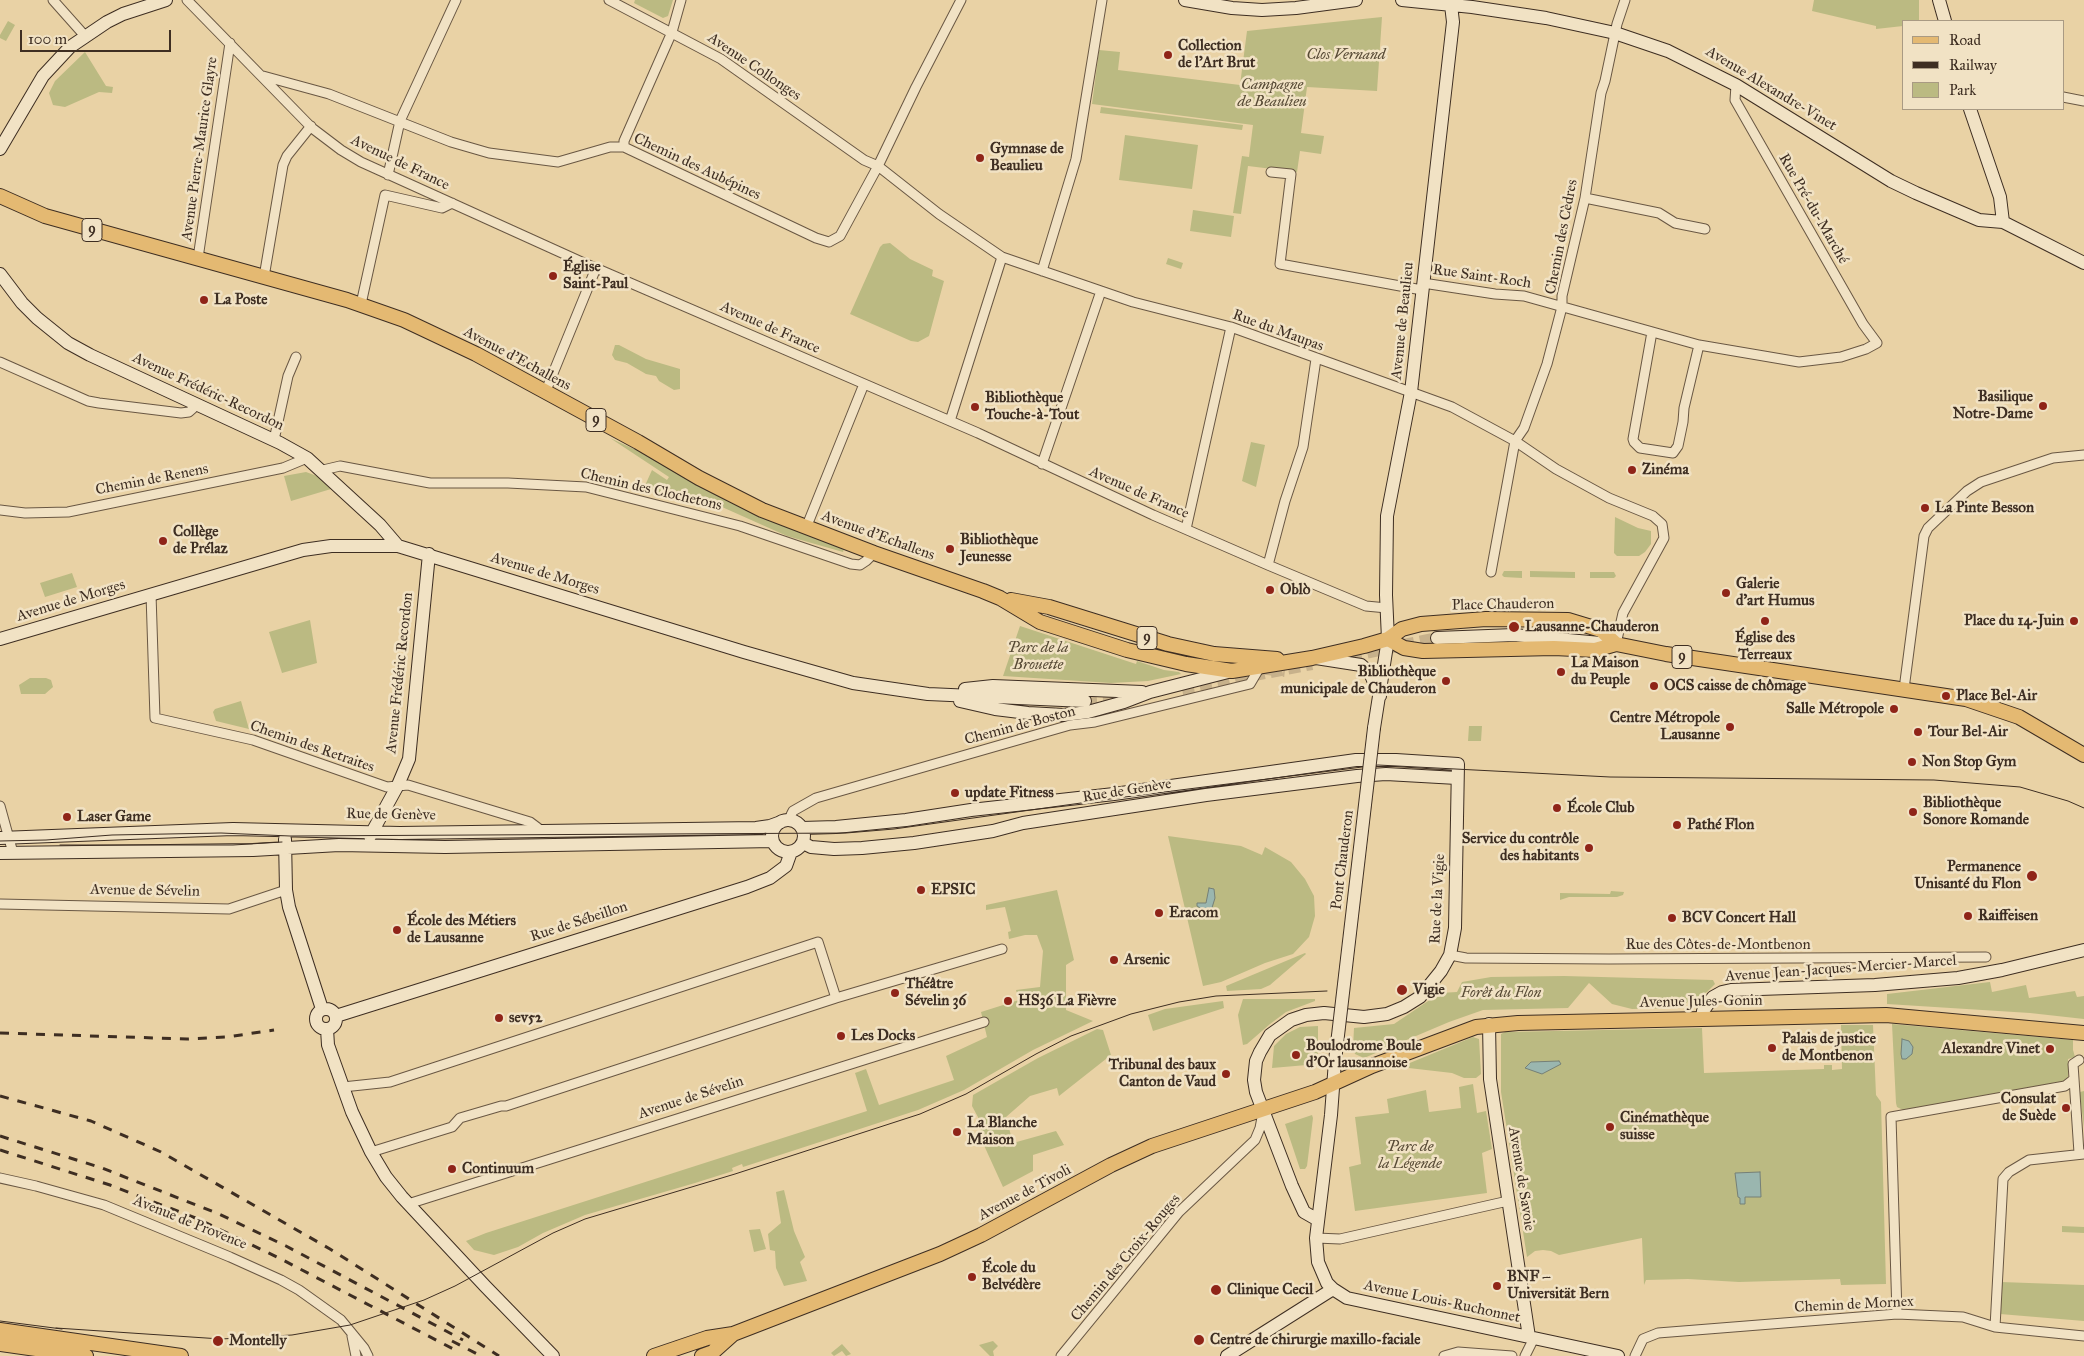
<!DOCTYPE html>
<html>
<head>
<meta charset="utf-8">
<style>
	body { margin:0 }
	#map { position:relative; width:2084px; height:1356px; overflow:hidden; background:#e9d2a5; font-family:"IM FELL Great Primer",serif }
	canvas { display:block }
	.legend { position:absolute; left:1902px; top:20px; width:162px; height:90px; box-sizing:border-box; background:#f1e2c4; border:1px solid #a99a83; margin:0; padding:6px 9px; list-style:none; font-size:15px; color:#3e2e22 }
	.legend li { display:flex; align-items:center; gap:10px; height:25px }
	.legend b { width:25px; border:1px solid #a99a83 }
	.scale { position:absolute; left:20px; top:30px; width:151px; height:22px; box-sizing:border-box; border:2px solid #3e2e22; border-top:0; padding-left:6px; font-size:15px; line-height:18px; white-space:nowrap; color:#3e2e22; -webkit-text-stroke:4px #f1e2c4; paint-order:stroke }
</style>
</head>
<body>
<div id="map">
<canvas width="2084" height="1356"></canvas>
<ul class="legend">
<li><b style="height:6px;background:#e4b972"></b>Road</li>
<li><b style="height:6px;background:#3e2e22"></b>Railway</li>
<li><b style="height:14px;background:#bbba82"></b>Park</li>
</ul>
<div class="scale">100 m</div>
</div>
<script>
const ctx = document.querySelector('canvas').getContext('2d');
ctx.lineJoin = 'round';
function paint(path, color) { ctx.fillStyle = color; ctx.fill(path, 'evenodd'); }
const toPath = rows => new Path2D(rows.map(r => 'M' + r).join(''));
function stroke(path, color, width, dash) { ctx.strokeStyle = color; ctx.lineWidth = width; ctx.lineCap = dash ? 'butt' : 'round'; ctx.setLineDash(dash || []); ctx.stroke(path); }
function drawText(font, color, halo, rows, align = 'center') {
  ctx.font = font + ' "IM FELL Great Primer",serif'; ctx.lineWidth = 5; ctx.setLineDash([]); ctx.textBaseline = 'middle'; ctx.strokeStyle = halo; ctx.fillStyle = color; for (const [text, x, y, turn = 0] of rows) {
    ctx.save(); ctx.translate(x, y); ctx.rotate((+turn || 0) * Math.PI / 180); ctx.textAlign = isNaN(turn) ? turn : align; if (halo) ctx.strokeText(text, 0, 0); ctx.fillText(text, 0, 0); ctx.restore();
  }
}
const green = toPath([
	[635,0,673,0,668,16,663,18,634,3],
	[1814,0,1919,0,1919,21,1903,21,1903,26,1876,29,1876,26,1812,11],
	[1382,17,1377,91,1307,87,1301,133,1324,136,1321,154,1300,151,1297,172,1248,166,1241,214,1233,213,1242,156,1249,157,1253,125,1092,104,1099,50,1120,52,1118,70,1240,85,1247,31],
	[8,21,15,25,6,41,0,38,0,35],
	[85,52,106,86,113,87,112,93,99,92,65,107,53,105,49,93,55,81],
	[1101,107,1243,125,1242,130,1100,113],
	[1125,135,1198,145,1192,189,1119,180],
	[1193,210,1234,216,1231,237,1190,231],
	[890,243,910,259,933,270,932,276,944,281,929,336,918,342,911,341,850,314,880,247,883,244],
	[1168,258,1183,263,1181,269,1166,264],
	[615,345,619,345,646,359,680,369,680,389,674,390,659,381,656,376,646,374,627,363,615,360,612,355],
	[610,438,636,450,731,503,783,526,844,549,843,552,787,536,722,507,719,511,643,490,652,470,667,480,669,477],
	[1251,442,1265,445,1256,487,1242,481],
	[306,472,317,476,331,489,291,501,284,476],
	[1615,517,1638,528,1651,531,1651,544,1645,552,1639,556,1617,556,1614,553],
	[1504,571,1522,571,1522,578,1504,577,1502,575],
	[1530,571,1575,572,1575,578,1530,577],
	[1590,572,1614,572,1616,576,1614,578,1590,578],
	[72,573,77,587,45,597,40,583],
	[310,620,317,663,282,673,269,632],
	[1020,626,1136,664,1137,661,1164,670,1179,672,1181,674,1148,681,1111,683,1003,676],
	[30,678,46,678,51,680,53,687,45,694,21,694,19,685],
	[241,701,249,729,216,721,213,712,215,709],
	[1469,726,1482,726,1481,741,1468,741],
	[1168,836,1241,846,1262,855,1265,847,1291,862,1305,879,1314,896,1315,916,1309,937,1293,954,1265,963,1221,982,1203,986],
	[1057,890,1074,960,1066,965,1066,1010,1093,1021,1033,1050,964,1090,918,1110,743,1167,742,1164,732,1168,733,1171,695,1183,585,1215,543,1233,518,1247,494,1255,474,1250,466,1241,486,1233,867,1111,855,1073,866,1069,879,1105,954,1080,946,1056,987,1037,981,1012,1019,1000,1016,990,1040,987,1043,951,1037,935,1025,935,1009,939,1008,932,1011,931,1005,907,986,910,986,905],
	[1611,891,1624,892,1623,895,1617,897,1569,897,1560,900,1560,893,1610,894],
	[1305,953,1306,954,1270,985,1261,989,1227,991,1226,986],
	[1564,976,1713,980,1715,984,1707,992,1677,1008,1632,1009,1612,1004,1589,983,1568,1008,1483,1010,1449,1022,1364,1058,1355,1054,1353,1048,1354,1028,1394,1024,1440,993,1457,992,1462,982,1491,977],
	[1990,982,1992,992,2026,985,2029,998,2075,991,2077,997,2084,996,2084,1019,2030,1013,1887,1004,1887,994],
	[1243,999,1315,999,1315,1001,1286,1012,1270,1024,1247,1044,1243,1045,1238,1015],
	[1223,1001,1224,1008,1153,1031,1148,1015,1165,1009],
	[1892,1024,2073,1040,2073,1050,2075,1057,2068,1059,2068,1078,2064,1081,1903,1110,1897,1107,1896,1103],
	[1841,1025,1873,1025,1876,1095,1881,1102,1886,1284,1841,1285,1840,1279,1739,1282,1688,1279,1646,1280,1644,1285,1642,1238,1559,1255,1551,1251,1543,1250,1535,1251,1527,1257,1501,1092,1501,1034,1505,1032,1702,1028,1704,1073,1824,1069,1824,1065,1832,1065,1832,1070,1842,1069],
	[1318,1026,1318,1064,1272,1068,1274,1046,1286,1034,1300,1027],
	[1097,1029,1103,1030,1111,1055,1059,1096,1057,1088,1030,1096,1006,1117,1013,1143,1056,1131,1064,1145,1033,1155,1033,1171,1003,1187,982,1141,979,1119,972,1106,973,1095,1038,1058],
	[1473,1037,1479,1039,1481,1074,1476,1078,1464,1078,1452,1073,1400,1067],
	[1473,1084,1477,1113,1486,1111,1492,1149,1482,1153,1487,1193,1355,1211,1349,1167,1361,1164,1355,1117,1389,1113,1387,1099,1426,1090,1429,1112,1461,1108,1459,1087],
	[2084,1091,2084,1127,2080,1096,2080,1092],
	[1312,1115,1313,1118,1307,1166,1305,1169,1300,1169,1285,1124],
	[784,1190,794,1231,805,1257,800,1262,807,1281,784,1286,776,1268,775,1251,770,1250,768,1234,781,1223,776,1192],
	[2062,1226,2084,1227,2084,1233,2062,1232],
	[760,1229,766,1249,754,1252,749,1230],
	[2001,1282,2084,1285,2084,1321,2000,1314],
	[993,1341,998,1346,993,1351,994,1356,990,1356,979,1345],
	[842,1344,851,1354,846,1356,842,1351,834,1356,831,1353]
]);
const water = toPath([
	[1209,888,1214,889,1215,898,1211,911,1208,913,1197,906,1197,903,1206,903,1209,888],
	[1902,1039,1909,1041,1913,1047,1912,1054,1906,1059,1902,1059,1901,1054,1902,1039],
	[1559,1061,1561,1064,1542,1074,1525,1068,1531,1062,1559,1061],
	[1760,1172,1761,1197,1745,1197,1745,1204,1740,1204,1740,1198,1738,1197,1735,1173,1760,1172]
]);
const secondaryTunnel = toPath([
	[1332,660,1437,638],
	[1182,689,1312,664],
	[1085,701,1130,697]
]);
const primaryTunnel = toPath([
	[1159,651,1206,661,1285,670]
]);
const street = toPath([
	[53,0,85,36],
	[187,0,312,128,341,150,361,162,584,263,978,433,1153,515,1268,565,1366,606,1387,608],
	[609,0,721,59,864,160,878,166,939,214,1002,257,1133,302,1231,327,1452,407,1515,441,1556,469,1609,498,1653,516,1662,524,1664,538,1623,613,1616,644],
	[263,76,329,94,451,142,489,153,558,162,610,147,624,147,816,238,829,242,840,236,878,166,916,87,961,0],
	[2063,97,2084,101],
	[624,147,624,141,672,32,681,0],
	[1271,172,1291,174,1280,264,1422,290],
	[388,175,400,121,456,0],
	[1585,198,1659,213,1675,223,1705,229],
	[198,258,230,43],
	[1042,271,1076,159,1102,0],
	[264,277,283,165,287,156,311,126],
	[1423,283,1495,294,1524,296,1699,345,1799,362,1841,357,1866,349,1877,343,1863,324,1735,100,1736,85],
	[361,304,385,195,442,208,452,203],
	[1652,332,1633,439,1634,442,1640,448,1673,453,1678,446,1683,422,1684,408,1699,345],
	[0,362,88,401,99,403,181,413,189,412,198,404],
	[545,393,596,268],
	[950,421,1002,257],
	[274,440,288,376,296,357],
	[1515,441,1524,428,1547,364,1562,307,1562,296,1585,198,1601,93,1605,81,1617,24,1625,0],
	[1042,464,1101,291],
	[323,470,340,466,430,483,508,483,586,487,740,526,851,564,860,565,866,561,874,553],
	[0,510,25,513,68,512,283,468,307,458],
	[806,528,864,384],
	[1186,529,1231,327],
	[1268,565,1285,501,1303,447,1316,359],
	[1491,572,1515,441],
	[151,594,155,718,253,740,387,787,408,785,530,822,542,831],
	[1904,689,1924,536,1928,528,1967,491,1981,482,2053,458,2084,455],
	[0,806,13,853],
	[791,821,791,815,793,811,816,798,1070,725,1095,722,1250,684,1260,667],
	[0,904,229,909,286,890],
	[1450,955,1466,958,1609,959,1986,957],
	[343,1087,390,1082,818,942,836,998],
	[371,1152,452,1127,460,1118,501,1106,506,1106,836,998,1002,949],
	[2079,1153,2073,1064,2079,1060],
	[0,1178,36,1186,104,1205,230,1257,281,1280,299,1290,341,1320,364,1348,368,1356],
	[408,1204,984,1022],
	[1316,1238,1340,1239,1508,1201],
	[1897,1314,1891,1117,2065,1086,2074,1079],
	[1995,1327,2003,1179,2009,1172,2029,1160,2084,1154],
	[352,1336,356,1356],
	[1061,1356,1179,1212,1255,1140,1260,1128,1263,1112],
	[1444,1356,1458,1352,1512,1356],
	[1525,1356,1534,1338],
	[1635,1356,1643,1339,1658,1333,1897,1314,1963,1317,1995,1327,2084,1336]
]);
const secondary = toPath([
	[1185,0,1232,8,1262,10,1296,8,1356,0],
	[1402,0,1472,7,1546,18,1615,33,1668,51,1736,85,1891,181,1916,193,1979,220,2003,222,2084,263],
	[1939,0,1945,21],
	[1970,109,2000,197,2003,222],
	[0,149,43,76,70,47,107,22,123,14,166,0],
	[0,274,22,303,37,318,68,343,90,355,280,443,307,458,380,525,398,546],
	[1437,638,1514,635,1611,644],
	[0,639,303,550,331,546,398,546,744,652,853,683,928,694,1085,701],
	[1316,658,1361,665,1370,673,1380,696],
	[965,689,993,686,1142,692],
	[960,701,995,709,1028,713,1064,715,1088,712,1124,702,1150,692,1232,671],
	[1374,728,1388,639,1386,595,1387,516,1411,392,1453,22,1451,5],
	'772 836a16 16 0 1 1 32 0a16 16 0 1 1-32 0Z',
	[802,828,836,827,906,820,971,810,1114,794,1356,760,1396,760,1458,764,1455,928,1450,955,1441,971,1420,997,1404,1007,1387,1014,1364,1017,1324,1013,1306,1015,1291,1020,1270,1035,1260,1052,1256,1061,1254,1080,1256,1092,1292,1186,1304,1212,1318,1220],
	[370,836,398,785,409,759,429,554],
	[0,838,233,829,400,833,756,828,770,826,781,822],
	[285,839,286,890,289,907,322,1009],
	[803,843,811,847,834,849,862,848,914,843,993,831,1023,823,1206,795,1357,776,1386,774,1457,778],
	[0,853,253,850,339,845,445,847,773,841],
	'316 1019a10 10 0 1 1 20 0a10 10 0 1 1-20 0Z',
	[336,1016,747,887,770,878,786,866,791,852],
	[1702,1018,1703,1011,1713,997,1722,992,1731,990,1875,985,1958,978,2002,970,2084,950],
	[1489,1024,1490,1079,1529,1337],
	[327,1029,328,1045,352,1112,371,1152,386,1177,402,1197,485,1286,553,1356],
	[1335,1061,1331,1115,1316,1238,1318,1262,1327,1283,1333,1289,1347,1298,1618,1356],
	[1227,1356,1333,1289]
]);
const primary = toPath([
	[0,196,45,216,347,300,404,320,476,354,638,442,699,478,762,510,874,553,983,591,1000,598,1040,622,1127,650,1186,664,1232,671,1312,658,1364,646,1388,639,1402,629,1421,624,1486,619,1568,620,1601,630,1616,644],
	[1011,600,1049,607,1168,644,1214,654,1277,659],
	[1388,639,1404,648,1423,651,1554,648,1595,650,1616,644,1666,654,1966,699,2019,717,2084,755],
	[0,1330,181,1356],
	[0,1344,86,1356],
	[654,1356,707,1338,733,1334,940,1254,981,1235,1111,1165,1152,1146,1315,1092,1372,1066,1476,1027,1518,1023,1886,1015,2084,1033],
	[702,1356,713,1352,732,1335]
]);
const tram = toPath([
	[0,841,46,840,112,835,221,833,290,836,846,833,894,829,1117,798,1378,765,1610,777,1934,780,2020,787,2068,801,2084,808],
	[60,845,233,845,282,842],
	[0,1321,62,1329],
	[56,1328,221,1339,292,1335,350,1325,424,1300,455,1286,553,1233,585,1219,735,1174,920,1114,966,1094,1036,1054,1071,1036,1131,1014,1179,1002,1216,996,1327,991]
]);
const rail = toPath([
	[0,1033,187,1039,227,1037,274,1030],
	[0,1096,91,1121,161,1152,330,1249,499,1356],
	[0,1136,102,1168,219,1214,286,1246,463,1340],
	[0,1150,110,1185,198,1219,281,1259,459,1352],
	[452,1341,481,1356]
]);
const secondaryBridge = toPath([
	[1335,1061,1374,728]
]);
const markers = [
	[1168,55,5,"#8f2418"],
	[980,158,5,"#8f2418"],
	[553,276,5,"#8f2418"],
	[204,300,5,"#8f2418"],
	[2043,406,5,"#8f2418"],
	[975,407,5,"#8f2418"],
	[1632,470,5,"#8f2418"],
	[1925,508,5,"#8f2418"],
	[163,541,5,"#8f2418"],
	[950,549,5,"#8f2418"],
	[1270,590,5,"#8f2418"],
	[1726,593,5,"#8f2418"],
	[1765,621,5,"#8f2418"],
	[2074,621,5,"#8f2418"],
	[1514,627,6,"#8f2418"],
	[1561,672,5,"#8f2418"],
	[1446,681,5,"#8f2418"],
	[1654,686,5,"#8f2418"],
	[1946,696,5,"#8f2418"],
	[1894,709,5,"#8f2418"],
	[1730,727,5,"#8f2418"],
	[1918,732,5,"#8f2418"],
	[1912,762,5,"#8f2418"],
	[955,793,5,"#8f2418"],
	[1557,808,5,"#8f2418"],
	[1913,812,5,"#8f2418"],
	[67,817,5,"#8f2418"],
	[1677,825,5,"#8f2418"],
	[1589,848,5,"#8f2418"],
	[2032,876,6,"#8f2418"],
	[921,890,5,"#8f2418"],
	[1159,913,5,"#8f2418"],
	[1968,916,5,"#8f2418"],
	[1672,918,5,"#8f2418"],
	[397,930,5,"#8f2418"],
	[1114,960,5,"#8f2418"],
	[1402,990,6,"#8f2418"],
	[895,993,5,"#8f2418"],
	[1008,1001,5,"#8f2418"],
	[499,1018,5,"#8f2418"],
	[841,1036,5,"#8f2418"],
	[1772,1048,5,"#8f2418"],
	[2050,1049,5,"#8f2418"],
	[1296,1055,5,"#8f2418"],
	[1226,1074,5,"#8f2418"],
	[2066,1108,5,"#8f2418"],
	[1610,1127,5,"#8f2418"],
	[957,1132,5,"#8f2418"],
	[452,1169,5,"#8f2418"],
	[972,1277,5,"#8f2418"],
	[1497,1286,5,"#8f2418"],
	[1216,1290,6,"#8f2418"],
	[1199,1340,6,"#8f2418"],
	[218,1341,6,"#8f2418"]
];
const shields = [
	[92,230,20],
	[596,420,20],
	[1147,638,20],
	[1682,657,20]
];
const shieldNames = [
	["9",92,230],
	["9",596,420],
	["9",1147,638],
	["9",1682,657]
];
const poiNames = [
	["Collection",1178,46],
	["de l’Art Brut",1178,63],
	["Gymnase de",990,149],
	["Beaulieu",990,166],
	["Église",563,267],
	["Saint-Paul",563,284],
	["La Poste",214,300],
	["Basilique",2033,397,"right"],
	["Notre-Dame",2033,414,"right"],
	["Bibliothèque",985,398],
	["Touche-à-Tout",985,415],
	["Zinéma",1642,470],
	["La Pinte Besson",1935,508],
	["Collège",173,532],
	["de Prélaz",173,549],
	["Bibliothèque",960,540],
	["Jeunesse",960,557],
	["Galerie",1736,584],
	["d'art Humus",1736,601],
	["Oblò",1280,590],
	["Place du 14-Juin",2064,621,"right"],
	["Lausanne-Chauderon",1525,627],
	["Église des",1765,638,"center"],
	["Terreaux",1765,655,"center"],
	["La Maison",1571,663],
	["du Peuple",1571,680],
	["Bibliothèque",1436,672,"right"],
	["municipale de Chauderon",1436,689,"right"],
	["OCS caisse de chômage",1664,686],
	["Place Bel-Air",1956,696],
	["Salle Métropole",1884,709,"right"],
	["Centre Métropole",1720,718,"right"],
	["Lausanne",1720,735,"right"],
	["Tour Bel-Air",1928,732],
	["Non Stop Gym",1922,762],
	["update Fitness",965,793],
	["Bibliothèque",1923,803],
	["Sonore Romande",1923,820],
	["École Club",1567,808],
	["Laser Game",77,817],
	["Pathé Flon",1687,825],
	["Service du contrôle",1579,839,"right"],
	["des habitants",1579,856,"right"],
	["Permanence",2021,867,"right"],
	["Unisanté du Flon",2021,884,"right"],
	["EPSIC",931,890],
	["Eracom",1169,913],
	["Raiffeisen",1978,916],
	["BCV Concert Hall",1682,918],
	["École des Métiers",407,921],
	["de Lausanne",407,938],
	["Arsenic",1124,960],
	["Théâtre",905,984],
	["Sévelin 36",905,1001],
	["Vigie",1413,990],
	["HS36 La Fièvre",1018,1001],
	["sev52",509,1018],
	["Les Docks",851,1036],
	["Palais de justice",1782,1039],
	["de Montbenon",1782,1056],
	["Boulodrome Boule",1306,1046],
	["d'Or lausannoise",1306,1063],
	["Alexandre Vinet",2040,1049,"right"],
	["Tribunal des baux",1216,1065,"right"],
	["Canton de Vaud",1216,1082,"right"],
	["Consulat",2056,1099,"right"],
	["de Suède",2056,1116,"right"],
	["Cinémathèque",1620,1118],
	["suisse",1620,1135],
	["La Blanche",967,1123],
	["Maison",967,1140],
	["Continuum",462,1169],
	["École du",982,1268],
	["Belvédère",982,1285],
	["BNF –",1507,1277],
	["Universität Bern",1507,1294],
	["Clinique Cecil",1227,1290],
	["Centre de chirurgie maxillo-faciale",1210,1340],
	["Montelly",229,1341]
];
const parkNames = [
	["Clos Vernand",1346,55],
	["Campagne",1272,85],
	["de Beaulieu",1272,102],
	["Parc de la",1038,648],
	["Brouette",1038,665],
	["Forêt du Flon",1501,993],
	["Parc de",1410,1147],
	["la Légende",1410,1164]
];
const streetNames = [
	["Avenue Collonges",754,67,34],
	["Avenue Alexandre-Vinet",1771,89,31],
	["Avenue Pierre-Maurice Glayre",200,149,-82],
	["Avenue de France",400,163,26],
	["Chemin des Aubépines",697,167,25],
	["Rue Pré-du-Marché",1813,209,60],
	["Chemin des Cèdres",1562,237,-79],
	["Rue Saint-Roch",1482,277,8],
	["Avenue de Beaulieu",1403,321,-84],
	["Avenue de France",770,328,24],
	["Rue du Maupas",1278,331,20],
	["Avenue d'Echallens",517,359,28],
	["Avenue Frédéric-Recordon",208,392,25],
	["Chemin de Renens",152,480,-11],
	["Chemin des Clochetons",651,490,13],
	["Avenue de France",1139,493,24],
	["Avenue d'Echallens",878,536,20],
	["Avenue de Morges",545,574,17],
	["Avenue de Morges",71,601,-17],
	["Place Chauderon",1503,605,-1],
	["Avenue Frédéric Recordon",400,673,-84],
	["Chemin de Boston",1020,726,-15],
	["Chemin des Retraites",312,747,19],
	["Rue de Genève",1127,791,-9],
	["Rue de Genève",391,815,1],
	["Pont Chauderon",1343,860,-83],
	["Avenue de Sévelin",145,891,1],
	["Rue de la Vigie",1438,899,-87],
	["Rue de Sébeillon",579,922,-18],
	["Rue des Côtes-de-Montbenon",1718,945],
	["Avenue Jean-Jacques-Mercier-Marcel",1841,969,-4],
	["Avenue Jules-Gonin",1701,1002,-1],
	["Avenue de Sévelin",691,1098,-18],
	["Avenue de Savoie",1521,1179,81],
	["Avenue de Tivoli",1025,1193,-28],
	["Avenue de Provence",190,1223,22],
	["Chemin des Croix-Rouges",1126,1258,-50],
	["Avenue Louis-Ruchonnet",1442,1302,12],
	["Chemin de Mornex",1854,1305,-3]
];
paint(green, '#bbba82');
paint(water, '#9ab6af');
stroke(water, '#758077', 1);
stroke(secondaryTunnel, '#c7b18b', 12, [12, 6]);
stroke(primaryTunnel, '#c7b18b', 14, [14, 7]);
stroke(street, '#695743', 11);
stroke(secondary, '#3e2e22', 14);
stroke(primary, '#3e2e22', 16);
stroke(street, '#f1e2c4', 9);
stroke(secondary, '#f1e2c4', 12);
stroke(primary, '#e4b972', 14);
stroke(tram, '#3e2e22', 1);
stroke(rail, '#3e2e22', 3, [9, 9]);
stroke(secondaryBridge, '#3e2e22', 14, []);
stroke(secondaryBridge, '#f1e2c4', 12);
for (const [x, y, r, color] of markers) { const dot = new Path2D(); dot.arc(x, y, r, 0, 2 * Math.PI); ctx.fillStyle = color; ctx.fill(dot); stroke(dot, '#f1e2c4', 2); }
for (const [x, y, w] of shields) { const box = new Path2D(); box.roundRect(x - w / 2, y - 11.5, w, 23, 4); ctx.fillStyle = '#f1e2c4'; ctx.fill(box); stroke(box, '#3e2e22', 1); }
drawText('bold 14px', '#3e2e22', null, shieldNames);
drawText('bold 15px', '#3e2e22', '#f1e2c4', poiNames, 'left');
drawText('italic 15px', '#574a35', '#f1e2c4', parkNames);
drawText('15px', '#3e2e22', '#f1e2c4', streetNames);
</script>
</body>
</html>
